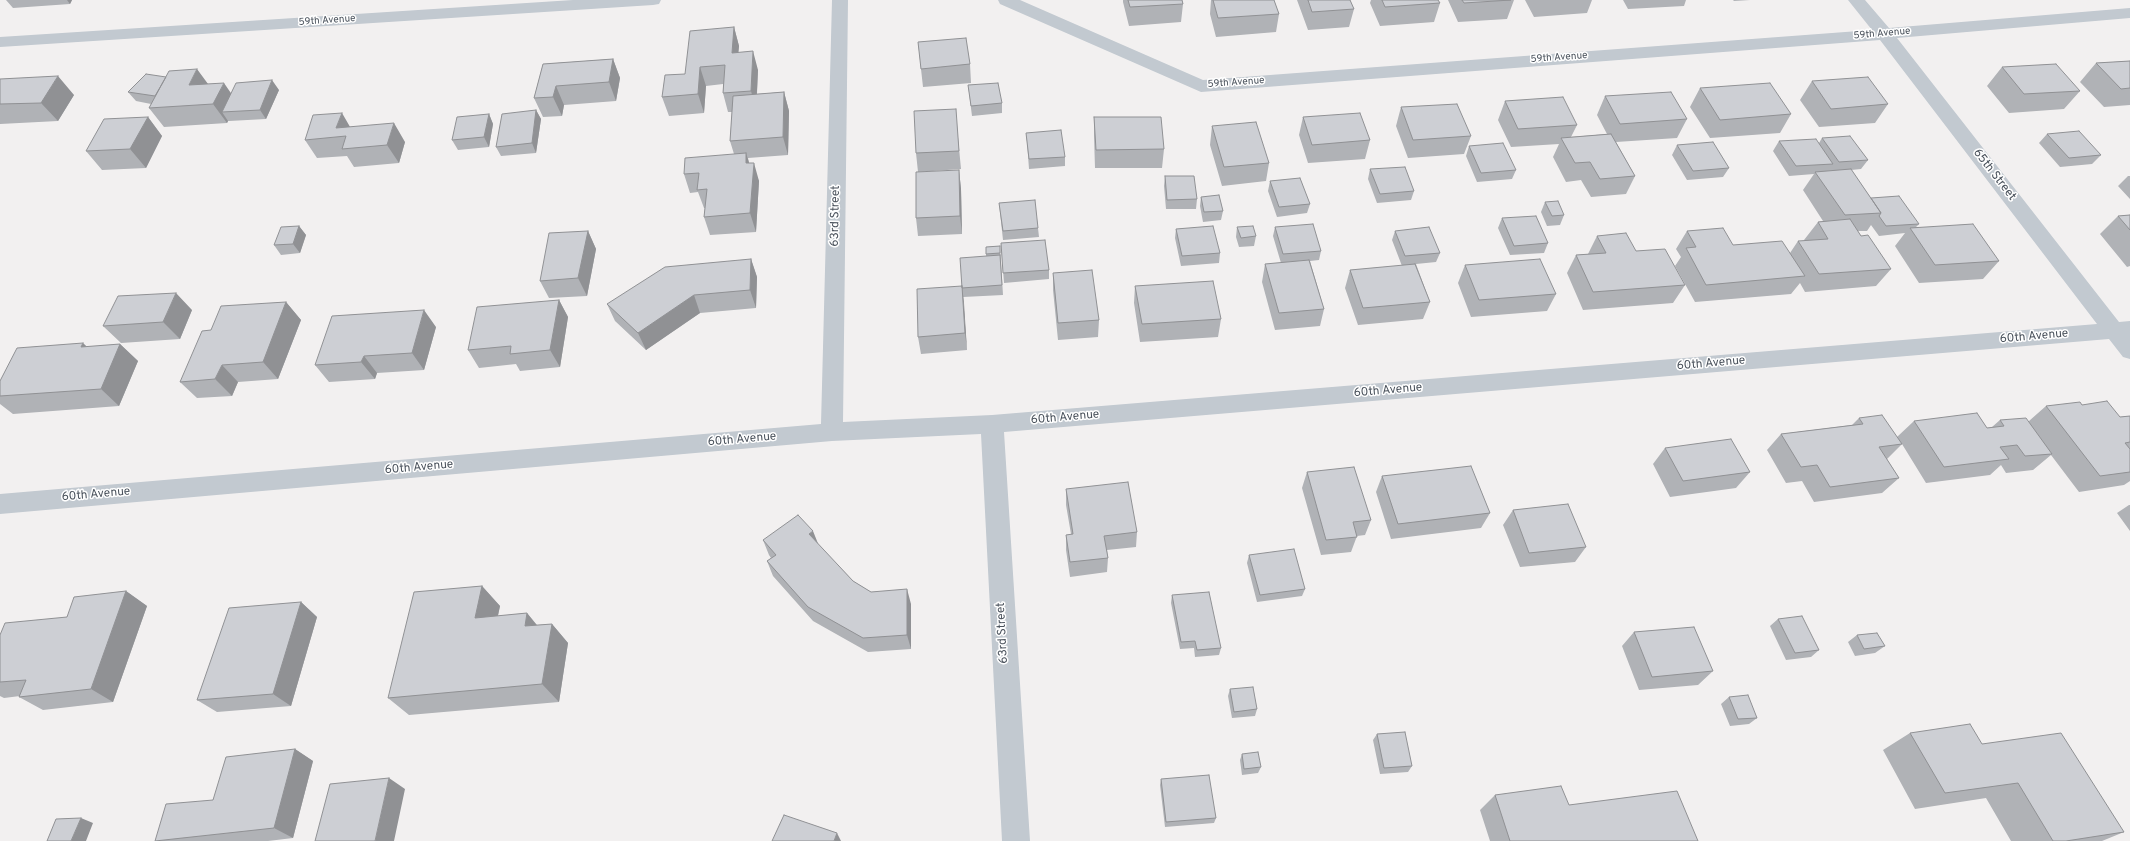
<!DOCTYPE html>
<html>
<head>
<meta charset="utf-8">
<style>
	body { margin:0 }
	canvas { display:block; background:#f2f0f0 }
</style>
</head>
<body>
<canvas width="2130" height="841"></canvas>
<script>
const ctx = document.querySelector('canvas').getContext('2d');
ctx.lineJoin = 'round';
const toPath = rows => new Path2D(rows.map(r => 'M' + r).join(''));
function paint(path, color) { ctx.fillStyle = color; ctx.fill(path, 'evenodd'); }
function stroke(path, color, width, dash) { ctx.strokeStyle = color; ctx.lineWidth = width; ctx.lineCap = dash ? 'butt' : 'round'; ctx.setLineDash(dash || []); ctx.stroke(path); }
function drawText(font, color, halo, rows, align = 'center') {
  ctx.font = font + ' Overpass,sans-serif'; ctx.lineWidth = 3; ctx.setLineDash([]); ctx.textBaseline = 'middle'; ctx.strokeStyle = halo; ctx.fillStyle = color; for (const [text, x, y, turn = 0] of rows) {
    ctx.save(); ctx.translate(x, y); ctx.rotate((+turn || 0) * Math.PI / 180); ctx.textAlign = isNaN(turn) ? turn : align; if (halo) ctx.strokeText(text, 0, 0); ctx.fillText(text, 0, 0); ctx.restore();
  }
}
const minor = toPath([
	[573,0,661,0,659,4,653,5,0,47,0,37,573,0],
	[832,0,848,0,843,422,992,415,2097,324,1880,40,1201,92,1000,4,998,0,1020,0,1203,80,1872,30,1848,0,1865,0,1889,28,2130,8,2130,18,1897,38,2119,322,2130,321,2130,359,2123,357,2109,339,1004,432,1030,841,1002,841,981,434,832,441,0,514,0,494,821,424,832,0]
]);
const wall = toPath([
	[6,0,72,0,70,4,13,8],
	[1123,0,1182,0,1183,4,1181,22,1129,26,1123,2],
	[1211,0,1274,0,1279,14,1276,32,1216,37,1210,14],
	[1297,0,1350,0,1354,9,1349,27,1308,30],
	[1371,0,1438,0,1440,3,1434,22,1380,26,1370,3],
	[1448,0,1514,0,1507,19,1458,22],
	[1525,0,1592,0,1587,13,1534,17],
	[1623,0,1686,0,1684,6,1628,9],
	[1733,0,1750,0,1734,1],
	[734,27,739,46,738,52,758,70,757,94,784,92,789,111,788,155,748,158,749,163,759,181,756,232,710,235,704,217,705,208,704,208,698,192,690,193,684,174,734,154,730,141,732,112,728,112,723,93,723,84,706,86,704,113,669,116,662,97,685,74],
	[918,42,970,64,971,83,923,87],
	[613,59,620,78,616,101,564,105,562,116,543,117,534,98,543,64],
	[2130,61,2130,105,2104,107,2080,82,2096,63],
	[2002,67,2080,91,2064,109,2009,113,1987,86],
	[0,79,74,95,58,121,0,124],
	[1812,81,1888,104,1875,123,1819,127,1800,100],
	[208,84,231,93,279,90,266,119,229,121,228,121,227,123,164,127,149,108,151,104,136,101,128,92],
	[968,85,1002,103,1002,113,972,116],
	[1700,88,1791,114,1780,133,1710,138,1690,107],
	[1605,96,1687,119,1677,138,1616,142,1635,176,1626,194,1591,197,1581,180,1566,182,1553,157,1559,144,1511,147,1498,120,1505,101,1577,125,1571,137,1607,134,1597,115],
	[1401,107,1471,136,1464,154,1408,158,1396,126],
	[536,110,541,119,536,153,501,156,496,147],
	[489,114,493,124,489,147,458,150,452,140],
	[148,117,162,136,146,168,102,170,86,151],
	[1094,117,1164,149,1162,168,1095,168,1094,136],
	[1303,117,1370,140,1365,159,1308,163,1299,135],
	[1212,126,1269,163,1266,181,1222,186,1210,145],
	[350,127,405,142,399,163,354,167,347,156,317,158,305,140],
	[957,127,961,169,918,172,916,153],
	[1026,133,1065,157,1065,166,1029,169,1027,142],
	[2047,134,2101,155,2092,164,2060,167,2039,143],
	[1822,138,1868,160,1861,169,1851,170,1871,198,1919,224,1916,227,1999,261,1983,279,1919,283,1895,246,1905,233,1879,236,1871,225,1867,231,1858,231,1861,236,1891,269,1876,286,1805,292,1800,283,1791,294,1695,302,1675,266,1681,257,1676,249,1687,231,1733,245,1790,253,1798,241,1805,241,1804,240,1818,222,1823,221,1803,190,1814,174,1789,176,1773,151,1779,141,1819,143],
	[1677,145,1729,168,1723,177,1687,180,1672,155],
	[1469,146,1516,170,1512,179,1477,182,1466,156],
	[1370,169,1414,191,1411,200,1377,203,1368,179],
	[959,170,961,189,962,234,918,236,916,218],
	[1165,176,1197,199,1196,209,1166,209,1164,186],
	[2128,176,2130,176,2130,199,2118,186],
	[1270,181,1310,204,1307,213,1277,217,1268,191],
	[1201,197,1223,211,1221,220,1203,222,1200,206],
	[1545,202,1564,215,1560,225,1547,226,1541,212],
	[999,203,1038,228,1039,237,1003,240],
	[2130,215,2130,266,2127,267,2100,234,2118,216],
	[1502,218,1548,243,1544,253,1510,255,1498,228],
	[299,226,306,235,300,253,281,255,274,245],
	[1237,227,1256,236,1254,246,1239,247,1236,237],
	[1275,227,1321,251,1319,260,1310,261,1324,309,1320,326,1275,330,1262,282,1265,264,1281,263,1273,236],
	[1176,229,1220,253,1219,263,1181,266,1175,238],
	[588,231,596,249,587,296,549,298,540,281],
	[1395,231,1440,253,1436,262,1416,264,1430,302,1423,319,1358,325,1345,288,1350,270,1402,266,1392,240],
	[1597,236,1685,285,1673,303,1583,310,1567,273,1576,255,1588,254],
	[1001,243,1049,270,1049,279,1004,283],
	[1000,246,1003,295,963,297,967,350,921,354,918,337,986,256,986,247],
	[751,259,757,277,756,308,700,313,646,350,615,321,607,304],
	[1465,265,1556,294,1547,311,1471,317,1458,283],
	[1053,273,1099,320,1098,337,1058,340,1053,290],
	[1135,286,1221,319,1218,337,1140,342,1134,303],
	[559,300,568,317,560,367,520,371,516,364,479,368,468,350],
	[286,302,301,320,278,379,238,382,232,396,197,398,180,382,211,330],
	[192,310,180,339,121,343,103,326],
	[436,327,424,370,377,373,375,379,329,382,315,365],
	[120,344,138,361,119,406,13,414,0,404,0,381,87,347],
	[2082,405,2120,417,2130,416,2130,481,2124,485,2079,492,2051,455,2033,470,2006,473,2001,465,1990,475,1926,483,1902,444,1887,459,1899,478,1882,493,1814,502,1802,481,1786,483,1767,450,1781,434,1852,425,1859,418,1897,437,1914,421,1987,428,1992,427,2000,420,2029,421,2046,406],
	[1665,448,1750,472,1736,488,1670,497,1653,464],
	[1307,472,1371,520,1365,535,1357,536,1351,552,1321,555,1302,488],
	[1382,476,1490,513,1481,528,1391,539,1376,492],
	[1066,489,1137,532,1136,547,1107,550,1108,558,1107,572,1070,577,1066,550,1066,535,1071,534,1066,505],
	[2129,505,2130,505,2130,531,2117,513],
	[1513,510,1586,547,1575,562,1520,567,1503,525],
	[763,540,818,544,853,581,871,592,911,604,911,649,868,652,813,621,773,576,767,561,771,558,769,555],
	[1249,555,1305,589,1302,596,1257,602,1247,563],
	[482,586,500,606,498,616,527,613,537,625,552,624,568,643,559,702,409,715,388,698],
	[126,591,147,606,113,702,43,710,19,697,20,696,4,698,0,696,0,635,67,617],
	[1172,595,1221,648,1219,655,1195,657,1194,648,1180,649,1171,603],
	[301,602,317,617,291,706,217,712,197,700],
	[1778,619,1819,650,1811,657,1786,660,1770,626],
	[1634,632,1713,671,1698,685,1639,690,1622,646],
	[1857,635,1885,646,1875,653,1855,656,1848,642],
	[1230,689,1257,709,1255,716,1232,718,1228,696],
	[1729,697,1757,718,1749,724,1730,726,1721,704],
	[1910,733,1982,744,2124,832,2102,841,2011,841,1986,798,1915,809,1883,750],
	[1377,734,1412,766,1408,772,1380,774,1373,740],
	[295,749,313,761,293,838,268,841,155,841,213,800],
	[1242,754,1261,767,1258,773,1242,775,1240,760],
	[1161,779,1216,818,1214,823,1165,827,1160,785],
	[1495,795,1569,805,1698,841,1490,841,1480,810]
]);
const shadedWall = toPath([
	[67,0,72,0,70,4],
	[734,27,739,46,737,71,732,53],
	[753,51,758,70,756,110,751,91],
	[613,59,620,78,616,101,609,82],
	[700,67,706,86,704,113,698,94],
	[197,69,211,88,189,85],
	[58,76,74,95,58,121,41,103],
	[272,80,279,90,266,119,260,110],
	[224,83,237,102,222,112,228,121,227,123,213,104],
	[556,86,564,105,562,116,553,97],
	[784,92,789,111,788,155,783,137],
	[536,110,541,119,536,153,532,143],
	[342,113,353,132,346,136,336,128],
	[489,114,493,124,489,147,484,137],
	[148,117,162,136,146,168,130,149],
	[394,123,405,142,399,163,387,145],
	[746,153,752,172,746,163],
	[754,163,759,181,756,232,750,213],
	[959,170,961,189,962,234,960,216],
	[299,226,306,235,300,253,293,244],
	[588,231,596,249,587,296,578,278],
	[751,259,757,277,756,308,750,290],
	[962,286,964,303,967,350,965,333],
	[176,293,192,310,180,339,163,322],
	[694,295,700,313,646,350,638,333],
	[559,300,568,317,560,367,550,350],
	[286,302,301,320,278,379,263,362],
	[424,310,436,327,424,370,412,353],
	[83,343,101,360,81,347],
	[120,344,138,361,119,406,101,389],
	[364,356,377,373,375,379,361,362],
	[222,365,238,382,232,396,215,379],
	[813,531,819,546,809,534],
	[482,586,500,606,493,637,475,618],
	[907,589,911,604,911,649,907,635],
	[126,591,147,606,113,702,91,689],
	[301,602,317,617,291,706,273,694],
	[527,613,543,633,525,626],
	[552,624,568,643,559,702,542,684],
	[295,749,313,761,293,838,274,828],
	[389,778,405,789,394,841,375,841],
	[81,818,93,823,86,841,71,841],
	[837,833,841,841,834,841]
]);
const building = toPath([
	[1128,0,1182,0,1183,4,1130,7,1128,0],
	[1213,0,1274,0,1279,14,1218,18,1213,0],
	[1308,0,1350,0,1354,9,1312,12,1308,0],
	[1382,0,1438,0,1440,3,1385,7,1382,0],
	[1462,0,1511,0,1464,3,1462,0],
	[734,27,732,53,753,51,751,91,723,93,725,65,700,67,698,94,662,97,665,75,685,74,690,31,734,27],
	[966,38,970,64,921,69,918,42,966,38],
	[613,59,609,82,556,86,553,97,534,98,543,64,613,59],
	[2130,61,2130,88,2121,89,2096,63,2130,61],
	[2056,64,2080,91,2024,94,2002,67,2056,64],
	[197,69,189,85,224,83,213,104,149,108,169,71,197,69],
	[146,74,166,77,155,96,128,92,146,74],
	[58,76,41,103,0,104,0,79,58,76],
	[1868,77,1888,104,1831,109,1812,81,1868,77],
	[272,80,260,110,222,112,236,83,272,80],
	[998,83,1002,103,971,106,968,85,998,83],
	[1770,83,1791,114,1720,120,1700,88,1770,83],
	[784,92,783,137,730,141,733,96,784,92],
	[1671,92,1687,119,1620,124,1605,96,1671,92],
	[1563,97,1577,125,1518,129,1505,101,1563,97],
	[1457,104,1471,136,1413,140,1401,107,1457,104],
	[956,109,959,151,916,153,914,111,956,109],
	[536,110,532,143,496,147,502,114,536,110],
	[342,113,336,128,394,123,387,145,342,149,346,136,305,140,313,115,342,113],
	[1360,113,1370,140,1312,145,1303,117,1360,113],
	[489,114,484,137,452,140,457,117,489,114],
	[148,117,130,149,86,151,104,119,148,117],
	[1094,117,1161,117,1164,149,1096,150,1094,117],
	[1256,122,1269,163,1224,167,1212,126,1256,122],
	[1061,130,1065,157,1029,159,1026,133,1061,130],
	[2079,131,2101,155,2069,158,2047,134,2079,131],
	[1611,134,1635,176,1600,179,1590,162,1575,163,1561,138,1611,134],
	[1850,136,1868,160,1839,162,1822,138,1850,136],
	[1816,139,1833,164,1796,166,1779,141,1816,139],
	[1713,142,1729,168,1693,171,1677,145,1713,142],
	[1503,143,1516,170,1481,173,1469,146,1503,143],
	[746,153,746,163,754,163,750,213,704,217,707,189,697,190,699,173,684,174,685,158,746,153],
	[1405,167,1414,191,1380,194,1370,169,1405,167],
	[1851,169,1881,213,1845,215,1815,172,1851,169],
	[959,170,960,216,916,218,916,172,959,170],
	[1165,176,1194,176,1197,199,1167,200,1165,176],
	[1300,178,1310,204,1279,207,1270,181,1300,178],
	[1219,195,1223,211,1204,212,1201,197,1219,195],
	[1899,196,1919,224,1886,226,1879,216,1881,213,1871,198,1899,196],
	[1035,200,1038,228,1003,231,999,203,1035,200],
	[1558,201,1564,215,1552,216,1545,202,1558,201],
	[2130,215,2130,230,2118,216,2130,215],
	[1536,216,1548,243,1514,246,1502,218,1536,216],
	[1850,219,1861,236,1868,235,1891,269,1819,274,1798,241,1828,239,1818,222,1850,219],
	[1313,224,1321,251,1283,254,1275,227,1313,224],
	[1973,224,1999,261,1935,265,1910,228,1973,224],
	[299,226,293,244,274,245,281,227,299,226],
	[1213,226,1220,253,1182,256,1176,229,1213,226],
	[1253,226,1256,236,1241,238,1237,227,1253,226],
	[1429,227,1440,253,1405,256,1395,231,1429,227],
	[1723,228,1733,245,1782,241,1805,276,1706,285,1686,248,1696,247,1687,231,1723,228],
	[588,231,578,278,540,281,549,233,588,231],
	[1626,233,1636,251,1665,249,1685,285,1593,292,1576,255,1606,253,1597,236,1626,233],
	[1045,240,1049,270,1003,273,1001,243,1045,240],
	[1000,246,1000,253,986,254,986,247,1000,246],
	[1000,255,1002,285,962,288,960,258,1000,255],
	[751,259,750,290,694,295,638,333,607,304,665,267,751,259],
	[1540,259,1556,294,1479,300,1465,265,1540,259],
	[1309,260,1324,309,1279,313,1265,264,1309,260],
	[1415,264,1430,302,1363,308,1350,270,1415,264],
	[1092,270,1099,320,1058,323,1053,273,1092,270],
	[1213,281,1221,319,1142,324,1135,286,1213,281],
	[962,286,965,333,918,337,917,289,962,286],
	[176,293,163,322,103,326,118,296,176,293],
	[559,300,550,350,510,354,511,346,468,350,477,307,559,300],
	[286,302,263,362,222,365,215,379,180,382,202,331,211,330,221,306,286,302],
	[424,310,412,353,364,356,361,362,315,365,332,316,424,310],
	[83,343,81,347,120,344,101,389,0,396,0,381,17,348,83,343],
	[2107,401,2120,417,2130,416,2130,442,2125,443,2130,449,2130,472,2100,476,2046,406,2080,402,2082,405,2107,401],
	[1977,413,1987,428,2004,426,2000,420,2026,418,2052,454,2025,456,2017,445,2000,447,2009,459,1944,467,1914,421,1977,413],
	[1882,415,1902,444,1879,447,1899,478,1830,487,1817,465,1801,467,1781,434,1863,424,1859,418,1882,415],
	[1731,439,1750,472,1683,481,1665,448,1731,439],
	[1471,466,1490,513,1398,524,1382,476,1471,466],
	[1354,467,1371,520,1353,522,1357,537,1326,540,1307,472,1354,467],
	[1128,482,1137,532,1104,536,1108,558,1070,562,1066,535,1073,534,1066,489,1128,482],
	[1568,504,1586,547,1529,553,1513,510,1568,504],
	[798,515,813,531,809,534,853,581,871,592,907,589,907,635,863,638,808,607,767,561,776,555,763,540,798,515],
	[1294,549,1305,589,1260,595,1249,555,1294,549],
	[482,586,475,618,527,613,525,626,552,624,542,684,388,698,414,592,482,586],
	[126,591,91,689,19,697,26,680,0,682,0,635,5,623,67,617,74,597,126,591],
	[1209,592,1221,648,1197,650,1195,641,1181,642,1172,595,1209,592],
	[301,602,273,694,197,700,229,608,301,602],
	[1802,616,1819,650,1795,653,1778,619,1802,616],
	[1694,627,1713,671,1652,677,1634,632,1694,627],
	[1877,633,1885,646,1864,649,1857,635,1877,633],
	[1253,687,1257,709,1234,712,1230,689,1253,687],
	[1748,695,1757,718,1738,719,1729,697,1748,695],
	[1970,724,1982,744,2061,733,2124,832,2066,841,2053,841,2018,783,1945,793,1910,733,1970,724],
	[1405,732,1412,766,1384,768,1377,734,1405,732],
	[295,749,274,828,155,841,166,804,213,800,226,757,295,749],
	[1258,752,1261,767,1244,769,1242,754,1258,752],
	[1209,775,1216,818,1166,822,1161,779,1209,775],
	[389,778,375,841,315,841,330,784,389,778],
	[1561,786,1569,805,1677,791,1698,841,1510,841,1495,795,1561,786],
	[784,815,837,833,834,841,772,841,784,815],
	[81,818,71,841,47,841,56,819,81,818]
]);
const farStreetnames = [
	["59th Avenue",327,21,-4],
	["59th Avenue",1882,34,-5],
	["59th Avenue",1559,58,-4],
	["59th Avenue",1236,83,-4]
];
const streetNames = [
	["65th Street",1994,175,52],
	["63rd Street",836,216,-89],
	["60th Avenue",2034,337,-5],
	["60th Avenue",1711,364,-5],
	["60th Avenue",1388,391,-5],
	["60th Avenue",1065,418,-5],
	["60th Avenue",742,440,-5],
	["60th Avenue",419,468,-5],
	["60th Avenue",96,495,-5],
	["63rd Street",1003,633,-93]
];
paint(minor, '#c2c9d0');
paint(wall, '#b0b2b6');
paint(shadedWall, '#909194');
paint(building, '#cdcfd4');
stroke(building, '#909194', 1);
drawText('10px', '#49515b', '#fff', farStreetnames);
drawText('12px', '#49515b', '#fff', streetNames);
</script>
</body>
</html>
